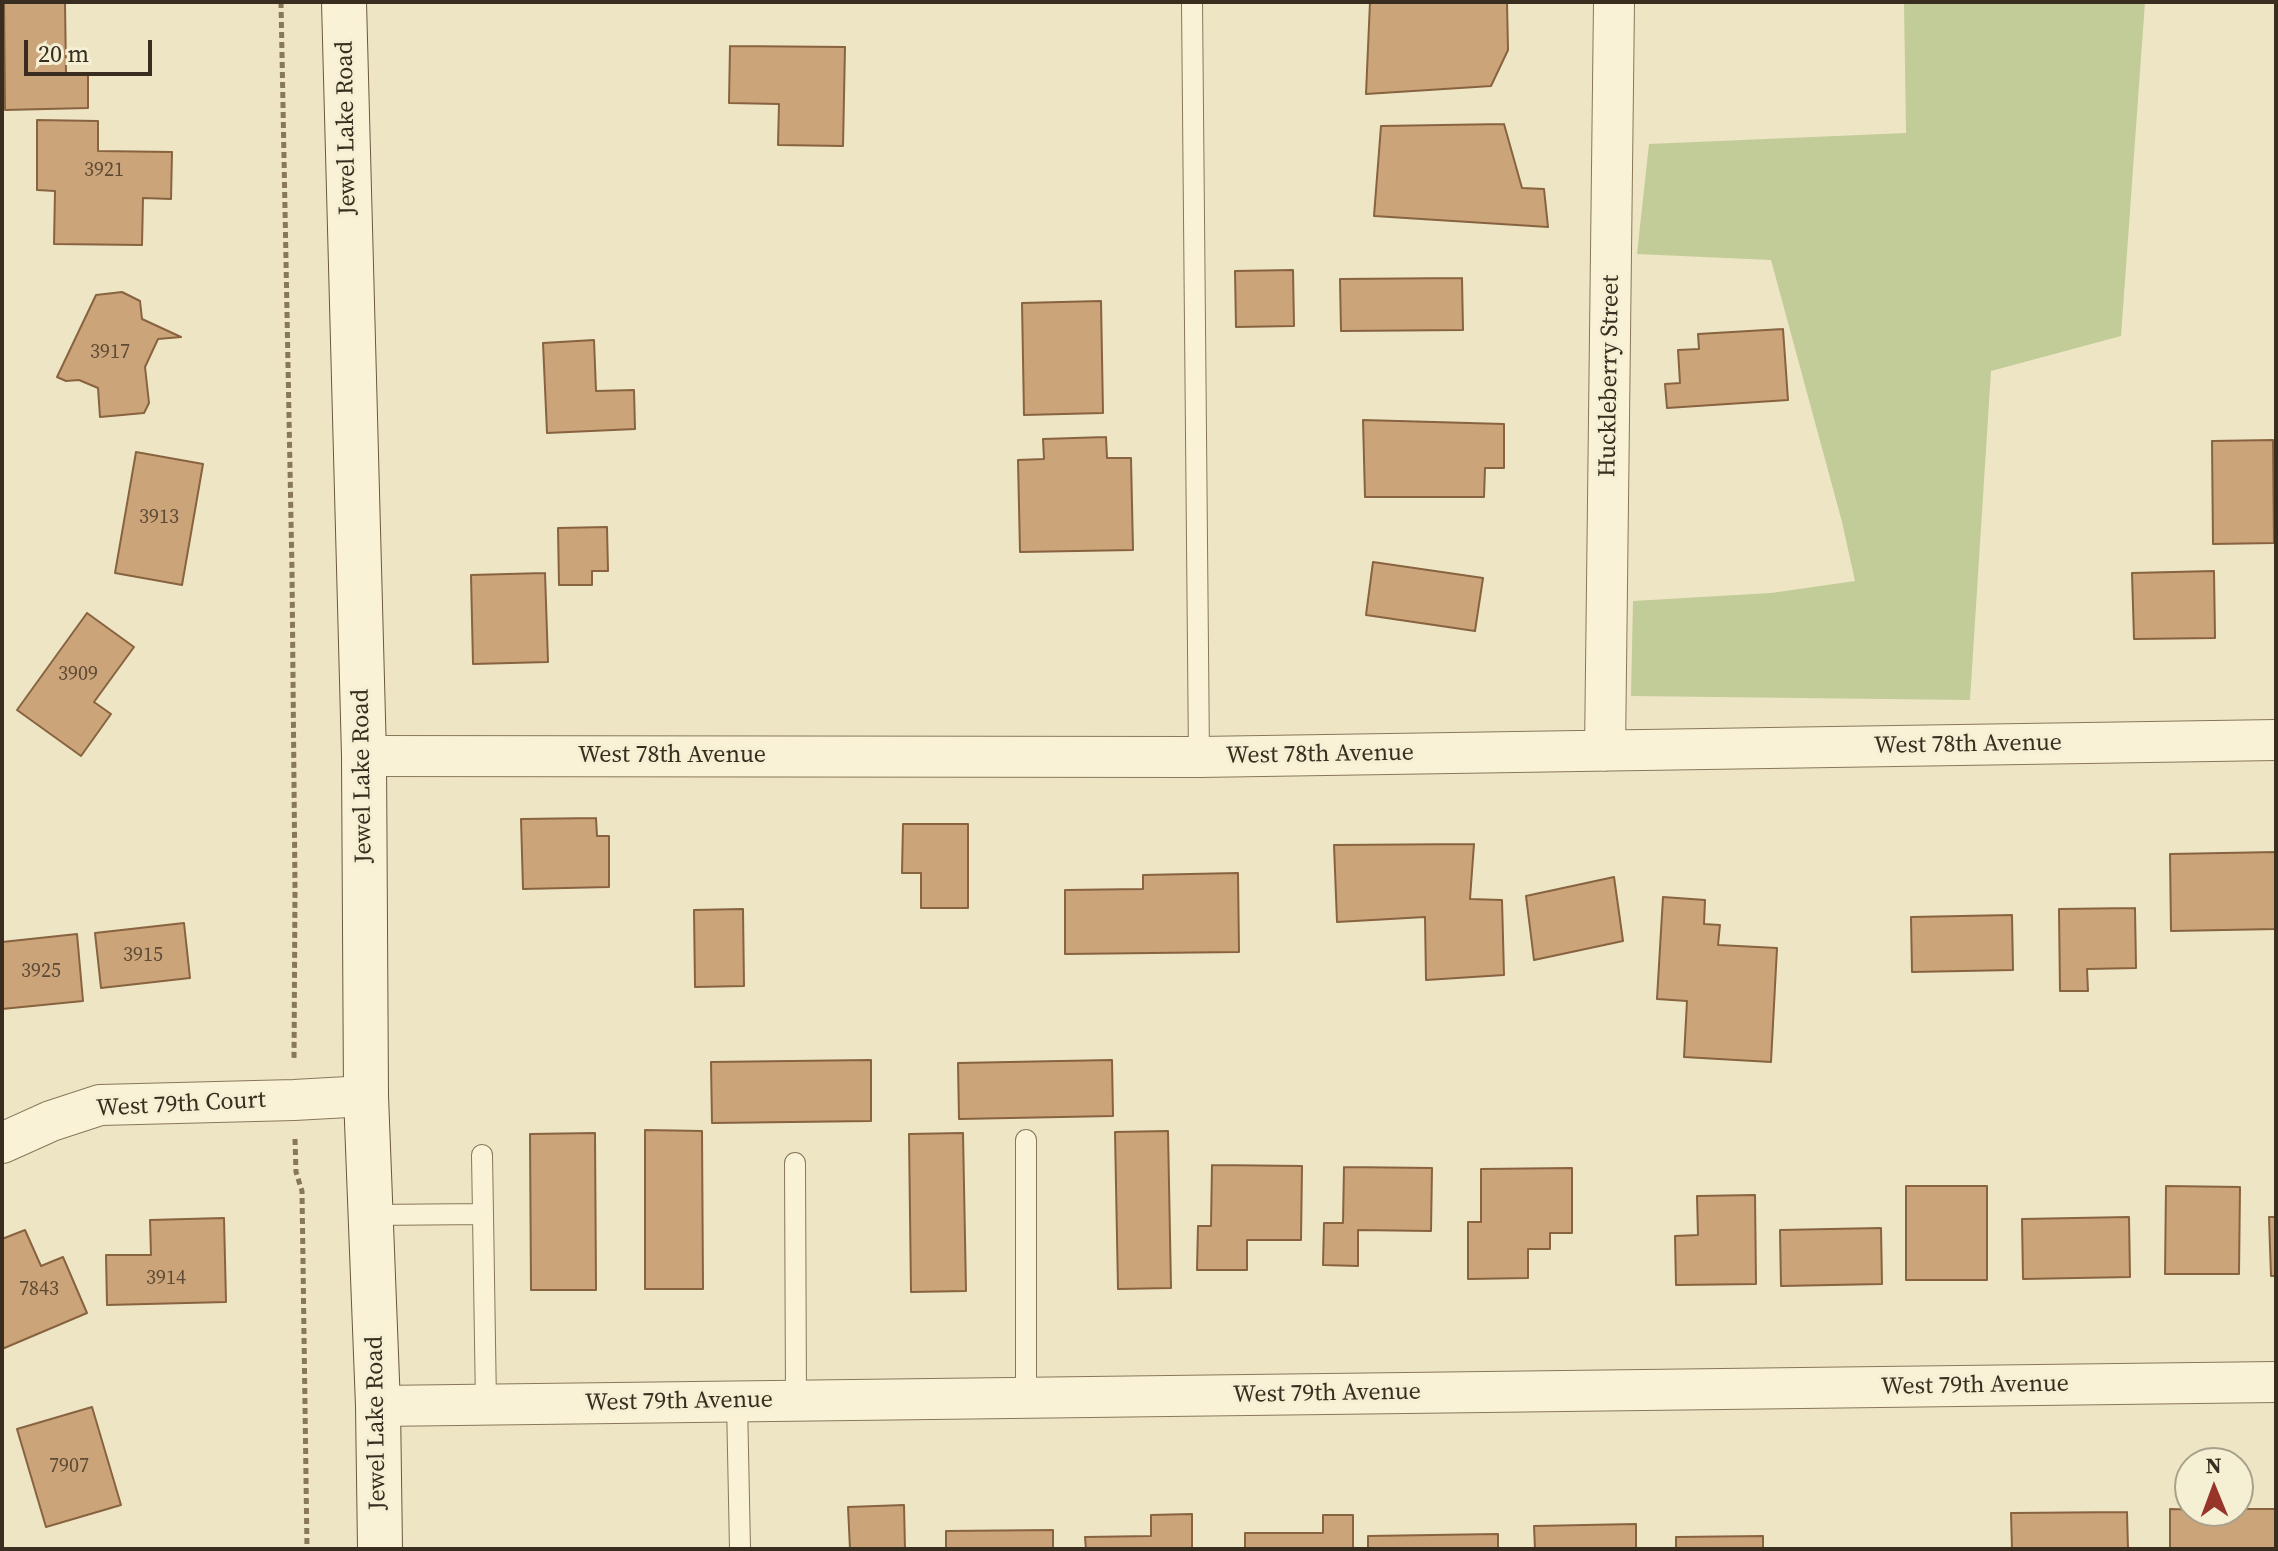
<!DOCTYPE html>
<html>
<head>
<meta charset="utf-8">
<style>
	body { margin:0 }
	#map { position:relative; width:2278px; height:1551px; overflow:hidden; background:#eee5c4; font-family:"Source Serif 4",serif }
	canvas { display:block }
	.frame { position:absolute; inset:0; border:4px solid #382d1e; pointer-events:none }
	.north { position:absolute; left:2174px; top:1447px; width:80px; height:80px; box-sizing:border-box; background:#f5efd3; border:2px solid #a9a18b; border-radius:50%; rotate:359deg; font-size:22px; font-weight:700; line-height:32px; text-align:center; color:#382d1e }
	.north::after { content:''; display:block; margin:auto; width:28px; height:36px; background:#97352b; clip-path:polygon(50% 0,100% 100%,50% 72%,0 100%) }
	.scale { position:absolute; left:24px; top:40px; width:128px; height:36px; box-sizing:border-box; border:4px solid #382d1e; border-top:0; padding-left:10px; font-size:24px; line-height:28px; white-space:nowrap; color:#382d1e; -webkit-text-stroke:6px #f5efd3; paint-order:stroke }
</style>
</head>
<body>
<div id="map">
<canvas width="2278" height="1551"></canvas>
<div class="frame"></div>
<div class="north">N</div>
<div class="scale">20 m</div>
</div>
<script>
const ctx = document.querySelector('canvas').getContext('2d');
ctx.lineJoin = 'round';
function paint(path, color) { ctx.fillStyle = color; ctx.fill(path, 'evenodd'); }
const toPath = rows => new Path2D(rows.map(r => 'M' + r).join(''));
function stroke(path, color, width, dash) { ctx.strokeStyle = color; ctx.lineWidth = width; ctx.lineCap = dash ? 'butt' : 'round'; ctx.setLineDash(dash || []); ctx.stroke(path); }
function drawText(font, color, halo, rows, align = 'center') {
  ctx.font = font + ' "Source Serif 4",serif'; ctx.lineWidth = 6; ctx.setLineDash([]); ctx.textBaseline = 'middle'; ctx.strokeStyle = halo; ctx.fillStyle = color; for (const [text, x, y, turn = 0] of rows) {
    ctx.save(); ctx.translate(x, y); ctx.rotate((+turn || 0) * Math.PI / 180); ctx.textAlign = isNaN(turn) ? turn : align; if (halo) ctx.strokeText(text, 0, 0); ctx.fillText(text, 0, 0); ctx.restore();
  }
}
const green = toPath([
	[1904,2,2145,2,2121,336,1991,371,1970,700,1631,696,1633,601,1771,593,1855,581,1842,522,1771,260,1637,254,1649,144,1906,133]
]);
const building = toPath([
	[4,2,65,2,66,74,88,74,88,108,5,110,4,2],
	[1370,2,1507,2,1508,50,1491,86,1366,94,1370,2],
	[730,46,845,47,843,146,778,145,779,104,729,103,730,46],
	[37,120,98,121,98,151,172,152,171,199,143,198,142,245,54,244,55,191,37,190,37,120],
	[1504,124,1522,188,1544,189,1548,227,1374,216,1381,126,1504,124],
	[1293,270,1294,326,1236,327,1235,271,1293,270],
	[1462,278,1463,330,1341,331,1340,279,1462,278],
	[122,292,140,301,142,319,181,337,158,339,145,367,149,403,144,413,100,417,98,388,79,380,66,381,57,377,96,295,122,292],
	[1101,301,1103,413,1024,415,1022,303,1101,301],
	[1783,329,1788,400,1667,408,1665,384,1680,383,1678,350,1699,349,1698,334,1783,329],
	[594,340,596,391,634,390,635,429,547,433,543,343,594,340],
	[1363,420,1504,424,1504,468,1485,468,1484,497,1365,497,1363,420],
	[1106,437,1107,458,1131,458,1133,550,1020,552,1018,460,1044,459,1043,439,1106,437],
	[2273,440,2274,543,2213,544,2212,441,2273,440],
	[136,452,203,464,182,585,115,573,136,452],
	[607,527,608,571,592,571,592,585,559,585,558,528,607,527],
	[1373,562,1483,578,1475,631,1366,615,1373,562],
	[2214,571,2215,638,2134,639,2132,573,2214,571],
	[545,573,548,662,473,664,471,575,545,573],
	[87,613,134,647,94,702,111,714,81,756,17,710,87,613],
	[596,818,597,836,609,836,609,887,523,889,521,819,596,818],
	[903,824,968,824,968,908,921,908,921,873,902,873,903,824],
	[1474,844,1470,899,1502,900,1504,975,1426,980,1425,917,1337,922,1334,845,1474,844],
	[2276,852,2276,929,2171,931,2170,854,2276,852],
	[1238,873,1239,952,1065,954,1065,890,1143,889,1143,875,1238,873],
	[1614,877,1623,941,1534,960,1526,896,1614,877],
	[1663,897,1705,900,1704,924,1720,925,1718,945,1777,948,1771,1062,1684,1057,1687,1001,1657,999,1663,897],
	[2135,908,2136,968,2087,969,2088,991,2060,991,2059,909,2135,908],
	[743,909,744,986,695,987,694,910,743,909],
	[2012,915,2013,970,1912,972,1911,917,2012,915],
	[184,923,190,978,101,988,95,933,184,923],
	[77,934,83,1001,2,1009,2,942,77,934],
	[871,1060,871,1121,712,1123,711,1062,871,1060],
	[1112,1060,1113,1116,959,1119,958,1063,1112,1060],
	[645,1130,702,1131,703,1289,645,1289,645,1130],
	[1168,1131,1171,1288,1118,1289,1115,1132,1168,1131],
	[595,1133,596,1290,531,1290,530,1134,595,1133],
	[963,1133,966,1291,911,1292,909,1134,963,1133],
	[1212,1165,1302,1166,1301,1240,1247,1240,1247,1270,1197,1270,1198,1226,1211,1226,1212,1165],
	[1344,1167,1432,1168,1431,1231,1358,1230,1358,1266,1323,1265,1324,1223,1343,1223,1344,1167],
	[1572,1168,1572,1233,1550,1233,1550,1249,1528,1249,1528,1278,1468,1279,1468,1222,1481,1222,1481,1169,1572,1168],
	[1906,1186,1987,1186,1987,1280,1906,1280,1906,1186],
	[2166,1186,2240,1187,2239,1274,2165,1274,2166,1186],
	[1755,1195,1756,1284,1676,1285,1675,1236,1698,1235,1697,1196,1755,1195],
	[2129,1217,2130,1277,2023,1279,2022,1219,2129,1217],
	[2269,1217,2276,1217,2276,1276,2271,1276,2269,1217],
	[224,1218,226,1302,107,1305,106,1255,151,1255,150,1220,224,1218],
	[1881,1228,1882,1284,1781,1286,1780,1230,1881,1228],
	[25,1230,41,1266,63,1257,87,1313,2,1349,2,1239,25,1230],
	[92,1407,121,1505,46,1527,17,1429,92,1407],
	[904,1505,905,1549,850,1549,848,1507,904,1505],
	[2170,1509,2238,1511,2238,1509,2276,1509,2276,1549,2170,1549,2170,1509],
	[2127,1512,2128,1549,2012,1549,2011,1513,2127,1512],
	[1192,1514,1192,1549,1086,1549,1085,1537,1151,1536,1151,1515,1192,1514],
	[1323,1515,1353,1515,1353,1549,1245,1549,1245,1533,1323,1533,1323,1515],
	[1636,1524,1636,1549,1535,1549,1534,1526,1636,1524],
	[1053,1530,1053,1549,946,1549,946,1531,1053,1530],
	[1498,1534,1498,1549,1368,1549,1368,1536,1498,1534],
	[1763,1536,1763,1549,1676,1549,1676,1537,1763,1536]
]);
const path = toPath([
	[281,2,292,571,295,888,294,1061],
	[295,1139,296,1172,302,1191,307,1549]
]);
const lane = toPath([
	[1192,2,1199,757],
	[1026,1140,1026,1397],
	[482,1155,483,1214],
	[795,1163,796,1401],
	[371,1215,483,1214,486,1405],
	[737,1402,740,1549]
]);
const street = toPath([
	[1605,751,1614,2],
	[364,756,1199,757,2276,740],
	[2,1143,51,1121,100,1105,294,1100,366,1096],
	[378,1406,2276,1382]
]);
const secondary = toPath([
	[344,2,364,756,366,1096,378,1406,380,1549]
]);
const numberNames = [
	["3921",104,171],
	["3917",110,353],
	["3913",159,518],
	["3909",78,675],
	["3915",143,956],
	["3925",41,972],
	["3914",166,1279],
	["7843",39,1290],
	["7907",69,1467]
];
const streetNames = [
	["Jewel Lake Road",347,128,-91],
	["Huckleberry Street",1610,376,-89],
	["West 78th Avenue",1968,745,-1],
	["West 78th Avenue",1320,755,-1],
	["West 78th Avenue",672,756],
	["Jewel Lake Road",363,776,-91],
	["West 79th Court",181,1105,-3],
	["West 79th Avenue",1975,1386,-1],
	["West 79th Avenue",1327,1394,-1],
	["West 79th Avenue",679,1402,-1],
	["Jewel Lake Road",377,1423,-91]
];
paint(green, '#c1cc98');
paint(building, '#cca47a');
stroke(building, '#876340', 2);
stroke(lane, '#88775a', 22);
stroke(street, '#88775a', 42);
stroke(secondary, '#6a583e', 46);
stroke(path, '#88775a', 5, [6, 4]);
stroke(lane, '#f9f2d7', 20);
stroke(street, '#f9f2d7', 40);
stroke(secondary, '#f9f2d7', 44);
drawText('20px', '#5d4b35', null, numberNames);
drawText('24px', '#382d1e', '#f5efd3', streetNames);
</script>
</body>
</html>
